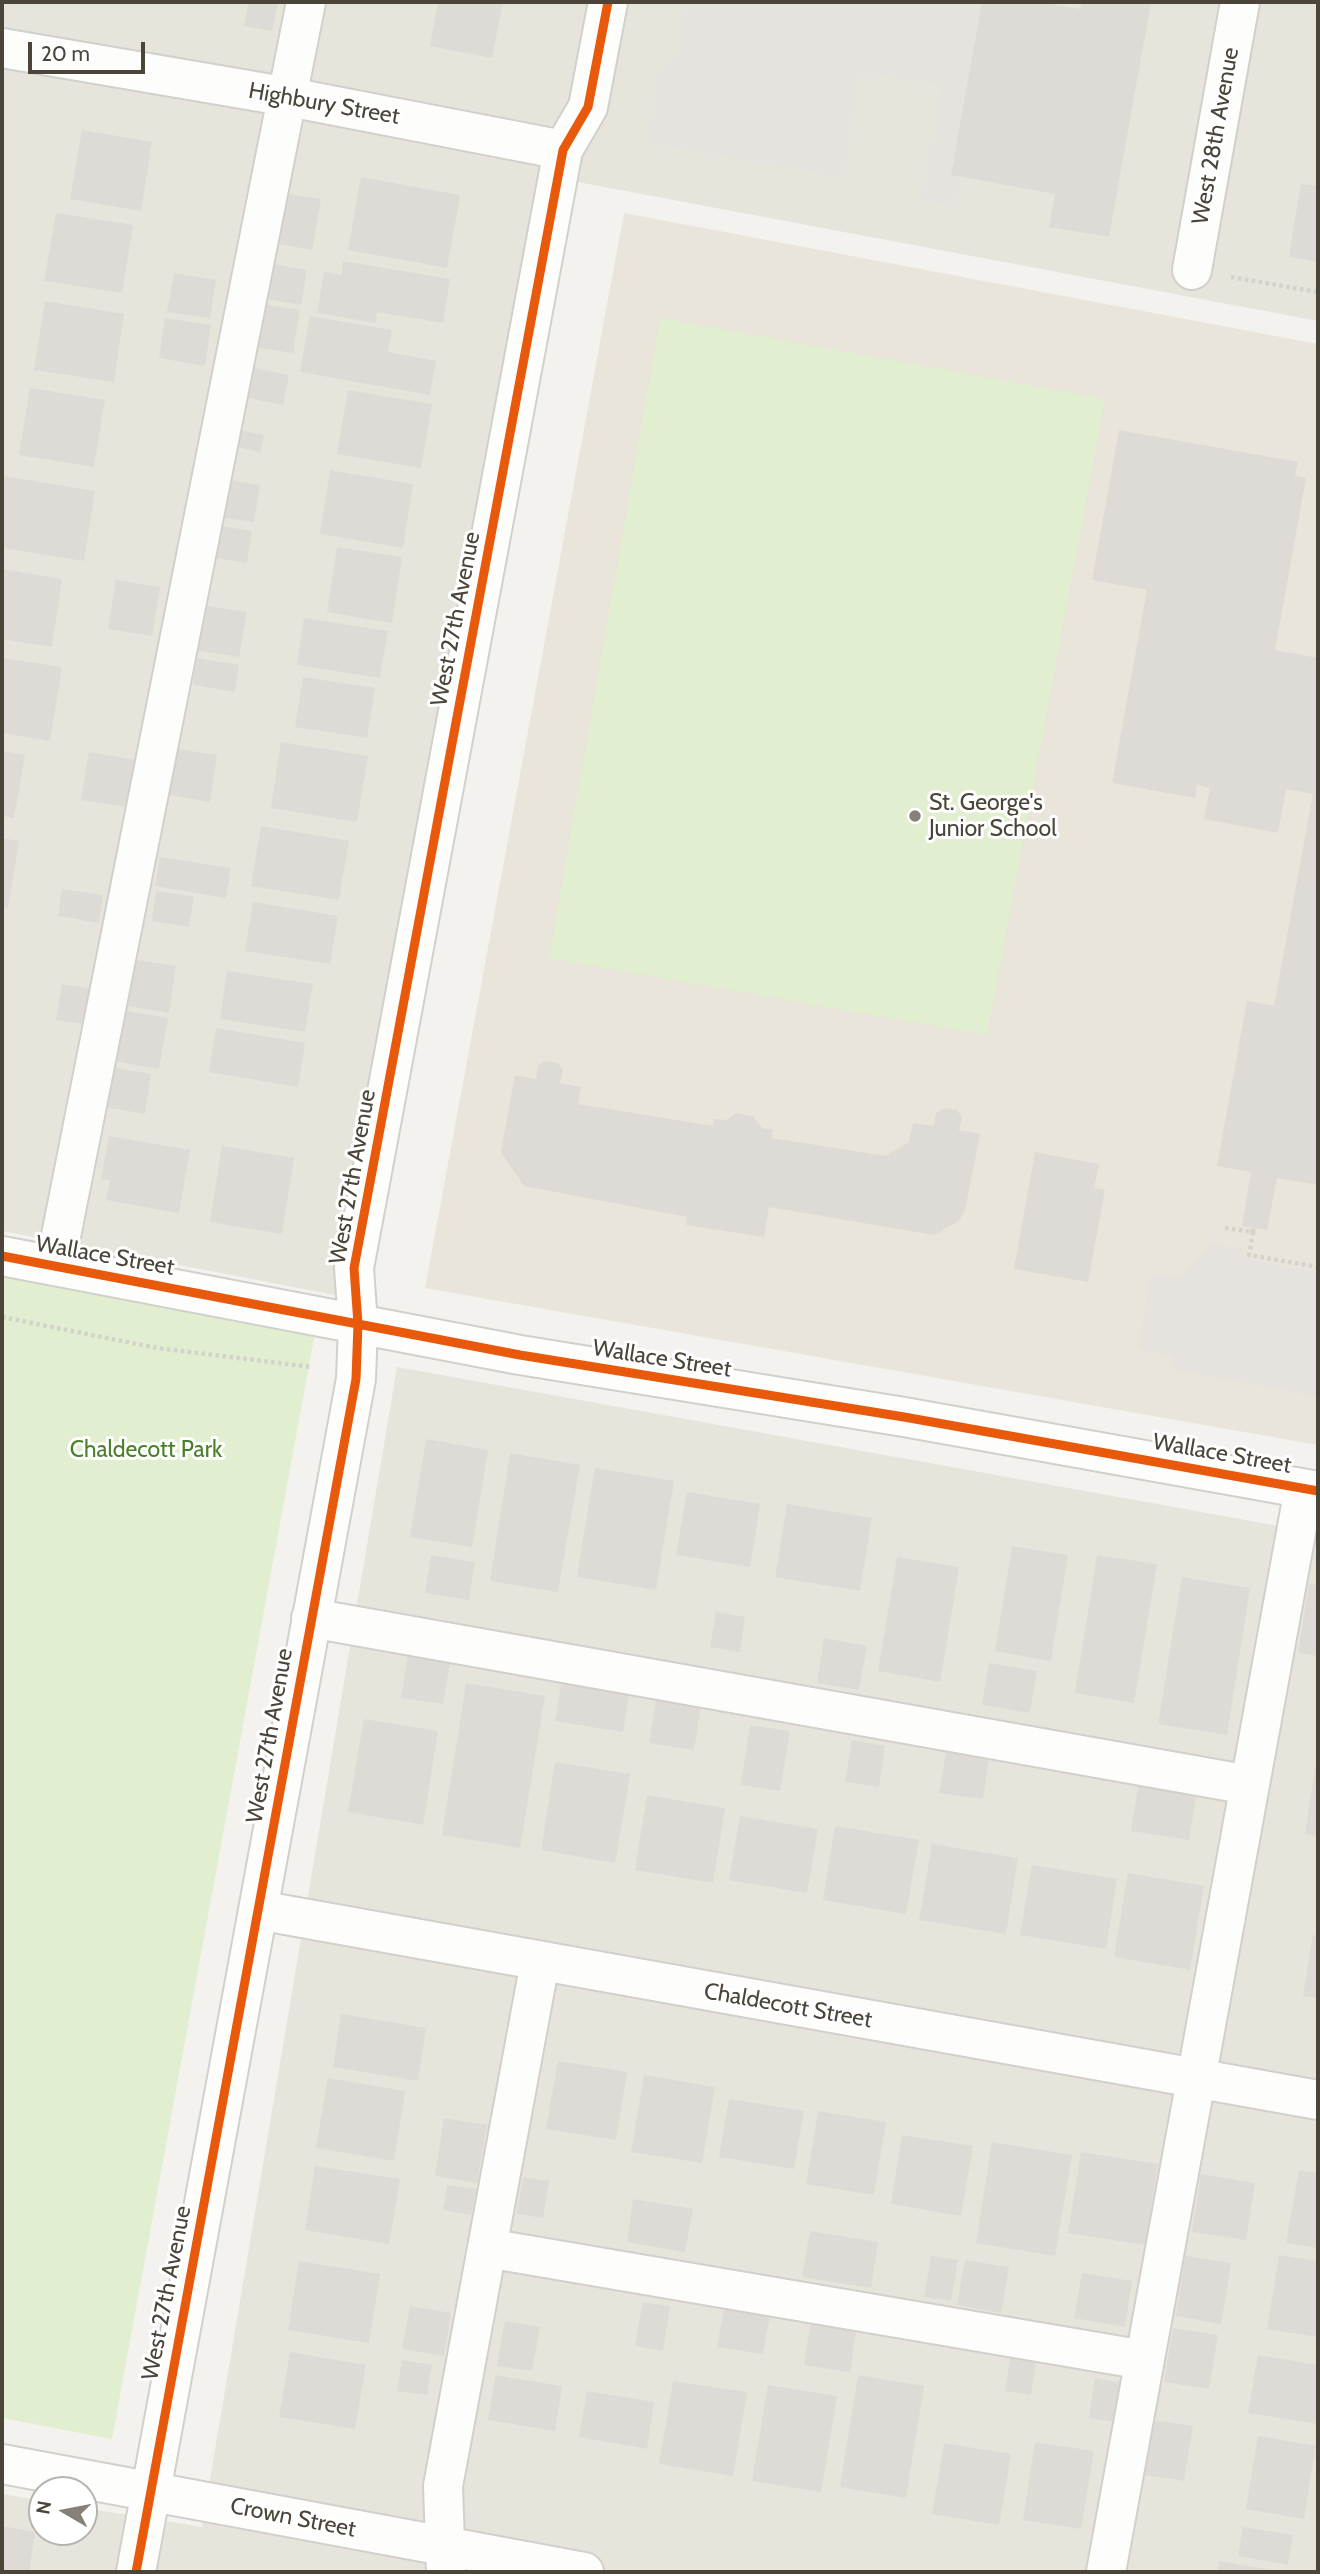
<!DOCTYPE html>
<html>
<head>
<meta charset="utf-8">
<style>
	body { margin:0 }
	#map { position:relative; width:1320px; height:2574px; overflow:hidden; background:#f4f2ee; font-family:Cabin,sans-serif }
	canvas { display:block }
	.frame { position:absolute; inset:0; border:4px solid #4b4439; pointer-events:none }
	.north { position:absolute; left:28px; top:2476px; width:70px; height:70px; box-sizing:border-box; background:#fff; border:2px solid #b7b4b0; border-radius:50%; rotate:280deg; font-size:19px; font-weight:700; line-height:28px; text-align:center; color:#4b4439 }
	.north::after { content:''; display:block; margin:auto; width:24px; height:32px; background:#868178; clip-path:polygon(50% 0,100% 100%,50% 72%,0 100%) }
	.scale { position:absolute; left:28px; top:42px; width:117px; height:32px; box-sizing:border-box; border:4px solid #4b4439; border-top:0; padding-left:9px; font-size:21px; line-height:24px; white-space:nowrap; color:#4b4439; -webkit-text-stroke:5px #fff; paint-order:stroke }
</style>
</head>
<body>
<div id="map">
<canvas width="1320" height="2574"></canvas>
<div class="frame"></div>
<div class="north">N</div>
<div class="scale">20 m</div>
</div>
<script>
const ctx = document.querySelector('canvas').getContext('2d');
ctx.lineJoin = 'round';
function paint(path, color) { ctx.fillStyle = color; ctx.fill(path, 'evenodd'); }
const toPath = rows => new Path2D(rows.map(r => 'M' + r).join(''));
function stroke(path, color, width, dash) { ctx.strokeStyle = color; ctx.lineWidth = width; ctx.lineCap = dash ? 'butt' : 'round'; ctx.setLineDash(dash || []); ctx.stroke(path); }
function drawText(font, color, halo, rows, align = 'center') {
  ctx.font = font + ' Cabin,sans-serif'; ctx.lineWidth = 6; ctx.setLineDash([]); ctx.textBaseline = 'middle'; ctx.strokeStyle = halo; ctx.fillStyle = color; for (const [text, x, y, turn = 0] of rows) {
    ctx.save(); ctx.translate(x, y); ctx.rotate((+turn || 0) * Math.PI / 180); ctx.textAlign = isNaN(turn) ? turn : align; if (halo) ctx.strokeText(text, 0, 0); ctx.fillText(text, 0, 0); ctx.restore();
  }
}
const residential = toPath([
	[2,2,1318,2,1318,321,551,177,340,1296,2,1231],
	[397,1367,1318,1533,1318,2572,2,2572,2,2494,42,2501,42,2532,84,2532,84,2508,202,2527]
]);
const education = toPath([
	[624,213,1318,344,1318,1445,425,1288]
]);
const green = toPath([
	[660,318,1105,399,987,1035,549,958],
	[2,1276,315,1333,112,2439,2,2418]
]);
const parking = toPath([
	[685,2,991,2,955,206,921,201,941,86,861,72,843,177,647,143,659,71,675,60],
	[1212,1243,1243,1249,1243,1258,1318,1272,1318,1397,1171,1369,1172,1356,1138,1349,1151,1274,1180,1279]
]);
const building = toPath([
	[249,2,278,2,272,31,244,26],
	[438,2,503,2,492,58,430,46],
	[982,2,1038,2,1080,9,1082,2,1151,2,1109,237,1049,227,1055,194,951,175],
	[82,130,152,142,141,211,70,199],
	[361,177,460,195,447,268,348,250],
	[1301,184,1318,186,1318,262,1289,257],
	[276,192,321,199,312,250,268,242],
	[56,213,133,225,122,293,44,281],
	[343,261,450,279,443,323,377,312,376,323,317,313,324,272,341,275],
	[266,263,307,270,301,305,261,298],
	[174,273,216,280,210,318,167,312],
	[45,301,124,314,114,382,34,370],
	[255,303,300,310,293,353,248,346],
	[310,316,392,330,388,352,436,361,430,395,300,372],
	[165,318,211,325,205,366,159,358],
	[254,368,289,375,283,405,248,398],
	[30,388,105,400,94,467,19,455],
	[348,390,432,404,421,468,337,454],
	[233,429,264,435,260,452,229,445],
	[1119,430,1298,462,1295,476,1306,478,1275,650,1318,658,1318,1185,1277,1178,1267,1230,1242,1226,1251,1172,1217,1166,1247,1001,1274,1006,1313,794,1286,789,1278,833,1204,819,1210,788,1197,785,1195,798,1112,783,1147,590,1092,580],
	[330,470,413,484,403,548,320,534],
	[3,476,95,491,84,561,2,548],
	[225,479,260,485,254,522,219,517],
	[215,525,252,531,247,563,210,557],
	[337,547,402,557,392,623,327,612],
	[2,569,62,579,52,647,2,639],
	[116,580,160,587,152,636,108,629],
	[201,605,247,612,239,657,194,650],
	[304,618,388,631,380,678,297,665],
	[2,658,62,667,50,741,2,733],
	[197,658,239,665,235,692,193,685],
	[303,677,375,688,367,738,295,727],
	[281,742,368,756,357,822,271,808],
	[172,748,217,755,210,802,164,794],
	[2,751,25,755,14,818,2,816],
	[89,752,136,760,128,807,81,800],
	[261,826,349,841,339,900,251,886],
	[2,838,19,841,8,908,2,906],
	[160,857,231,868,226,898,155,886],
	[62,889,103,895,99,923,58,916],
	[156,891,194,897,189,927,152,921],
	[253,902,338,916,330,964,245,951],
	[130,959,176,966,169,1013,123,1005],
	[227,971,313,984,305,1032,220,1019],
	[62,984,94,989,88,1025,56,1020],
	[122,1010,168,1018,159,1069,113,1061],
	[216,1028,305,1043,298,1087,209,1072],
	[545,1061,558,1063,563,1070,560,1083,581,1087,578,1104,713,1126,714,1119,726,1120,736,1113,753,1116,762,1128,773,1130,772,1138,886,1156,909,1142,913,1123,934,1126,936,1113,945,1108,957,1110,962,1117,959,1130,980,1134,965,1210,959,1221,934,1235,769,1207,764,1237,686,1225,687,1217,524,1186,501,1152,515,1075,536,1079,538,1066],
	[110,1067,151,1074,145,1114,104,1107],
	[109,1136,190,1150,179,1213,106,1200,110,1180,101,1179],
	[222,1146,294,1158,282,1234,210,1222],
	[1035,1152,1099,1164,1094,1188,1105,1190,1088,1282,1014,1269],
	[426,1439,488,1450,472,1547,410,1537],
	[510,1453,580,1465,558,1592,490,1581],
	[595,1468,674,1481,656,1590,577,1577],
	[687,1492,760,1504,750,1567,676,1555],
	[787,1504,872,1518,860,1591,775,1577],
	[1012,1546,1068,1555,1051,1661,995,1651],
	[431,1555,475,1562,469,1600,425,1593],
	[1097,1555,1157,1564,1134,1703,1075,1693],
	[897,1557,959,1567,940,1682,878,1671],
	[1182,1577,1250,1588,1227,1735,1158,1724],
	[1309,1584,1318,1585,1318,1656,1298,1653],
	[716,1612,745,1617,740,1652,710,1647],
	[824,1638,867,1646,859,1690,817,1683],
	[410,1644,452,1650,443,1704,401,1698],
	[989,1663,1037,1671,1030,1713,982,1705],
	[563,1673,631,1684,623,1732,555,1721],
	[466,1683,545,1696,520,1848,442,1835],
	[657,1693,702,1700,694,1750,649,1743],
	[364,1719,438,1731,423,1825,348,1812],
	[750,1725,790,1731,780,1791,741,1785],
	[852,1740,885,1746,879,1787,845,1782],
	[947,1746,990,1753,983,1799,939,1793],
	[1317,1757,1318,1757,1318,1836,1305,1834],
	[555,1762,630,1774,615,1863,541,1850],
	[1139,1782,1197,1792,1189,1840,1131,1831],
	[647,1795,725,1808,713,1883,635,1870],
	[740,1816,818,1829,807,1893,729,1880],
	[835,1826,919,1840,906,1914,823,1900],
	[932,1844,1018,1858,1006,1934,919,1920],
	[1032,1865,1117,1879,1106,1949,1020,1935],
	[1128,1873,1204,1886,1190,1970,1114,1957],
	[1313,1935,1318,1935,1318,1998,1303,1996],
	[341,2014,426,2028,418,2081,333,2067],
	[558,2061,627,2072,616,2140,546,2129],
	[644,2075,715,2087,702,2163,631,2152],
	[328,2078,405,2091,394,2161,316,2148],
	[729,2099,804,2111,794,2169,719,2157],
	[818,2111,886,2122,874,2195,806,2184],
	[444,2118,487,2125,477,2183,435,2176],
	[902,2135,973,2146,961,2216,891,2204],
	[992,2142,1072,2155,1055,2256,976,2243],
	[1081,2152,1158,2164,1145,2245,1068,2233],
	[315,2166,400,2179,389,2244,305,2230],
	[1299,2170,1318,2173,1318,2248,1286,2243],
	[1201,2174,1255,2183,1246,2240,1192,2232],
	[523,2177,549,2181,543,2218,517,2214],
	[447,2185,476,2189,471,2215,443,2210],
	[633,2199,693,2209,685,2252,627,2242],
	[810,2231,878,2242,871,2288,802,2277],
	[1279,2255,1318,2261,1318,2337,1267,2329],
	[931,2256,958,2260,951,2301,924,2297],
	[1185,2256,1231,2263,1221,2324,1176,2316],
	[965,2260,1009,2267,1001,2313,957,2305],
	[299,2261,380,2274,369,2343,288,2330],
	[1082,2273,1132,2281,1125,2327,1074,2318],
	[643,2302,670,2306,663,2351,635,2346],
	[725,2303,771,2310,763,2354,717,2347],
	[410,2306,451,2313,444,2356,402,2349],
	[811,2318,857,2326,850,2372,804,2365],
	[505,2321,540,2327,532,2371,497,2366],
	[1173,2328,1218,2335,1209,2389,1164,2382],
	[1011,2351,1037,2356,1031,2395,1005,2391],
	[290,2352,366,2365,355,2429,279,2417],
	[1258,2355,1318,2365,1318,2424,1248,2413],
	[402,2360,432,2365,427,2395,397,2391],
	[496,2375,562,2386,555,2431,488,2420],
	[858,2375,924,2386,906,2498,840,2487],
	[1095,2378,1121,2383,1115,2422,1089,2418],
	[673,2381,747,2392,733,2476,659,2464],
	[768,2385,837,2396,821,2492,752,2481],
	[587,2391,654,2402,647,2449,579,2437],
	[1154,2420,1193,2426,1184,2481,1145,2475],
	[1258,2436,1316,2446,1304,2519,1246,2509],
	[1035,2442,1094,2451,1081,2529,1023,2520],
	[944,2443,1011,2454,999,2525,932,2514],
	[2,2526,35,2532,29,2572,2,2572],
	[1243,2527,1293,2535,1288,2565,1238,2556],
	[1219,2561,1277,2571,1277,2572,1217,2572]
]);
const path = toPath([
	[1231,277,1318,292],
	[1225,1228,1253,1232,1253,1228],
	[1253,1232,1249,1255,1318,1267],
	[2,1317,157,1348,312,1367]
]);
const minor = toPath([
	[2,48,289,97,563,150],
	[1192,270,1240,2],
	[2,1256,520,1355,904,1417,1318,1491],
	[55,1266,306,2],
	[311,1618,1249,1785],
	[258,1910,1318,2100],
	[487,2248,1144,2360],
	[2,2464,584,2572],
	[136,2572,356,1379,358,1324,354,1268,563,150,588,107,608,2],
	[446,2572,443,2486,540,1962],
	[1106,2572,1304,1489]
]);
const cycleway = toPath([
	[2,1256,520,1355,904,1417,1318,1491],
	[136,2572,356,1379,358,1324,354,1268,563,150,588,107,608,2]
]);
const markers = [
	[915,816,7,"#868178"]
];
const streetNames = [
	["Highbury Street",324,104,10],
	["West 28th Avenue",1216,136,-80],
	["West 27th Avenue",456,619,-79],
	["West 27th Avenue",353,1177,-80],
	["Wallace Street",105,1256,10],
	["Wallace Street",662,1359,9],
	["Wallace Street",1222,1454,10],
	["West 27th Avenue",270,1736,-80],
	["Chaldecott Street",788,2006,10],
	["West 27th Avenue",167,2293,-79],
	["Crown Street",293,2518,11]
];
const poiNames = [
	["St. George's",929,803],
	["Junior School",929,829]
];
const parkNames = [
	["Chaldecott Park",146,1450]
];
paint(residential, '#e7e4dc');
paint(education, '#eae5da');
paint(green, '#e1eecf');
paint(parking, '#e6e3df');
paint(building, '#dedbd6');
stroke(minor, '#d2d0cb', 42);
stroke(path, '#d3d2cc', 4.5, [3.5, 3.5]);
stroke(minor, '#fdfdfc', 38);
stroke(cycleway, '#e8590c', 9);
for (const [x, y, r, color] of markers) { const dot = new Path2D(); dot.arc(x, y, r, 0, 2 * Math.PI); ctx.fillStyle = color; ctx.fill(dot); stroke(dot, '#fff', 2.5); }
drawText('23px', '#4b4439', '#fff', streetNames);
drawText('23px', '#4b4439', '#fff', poiNames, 'left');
drawText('23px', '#4a7f2a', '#fff', parkNames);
</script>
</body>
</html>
